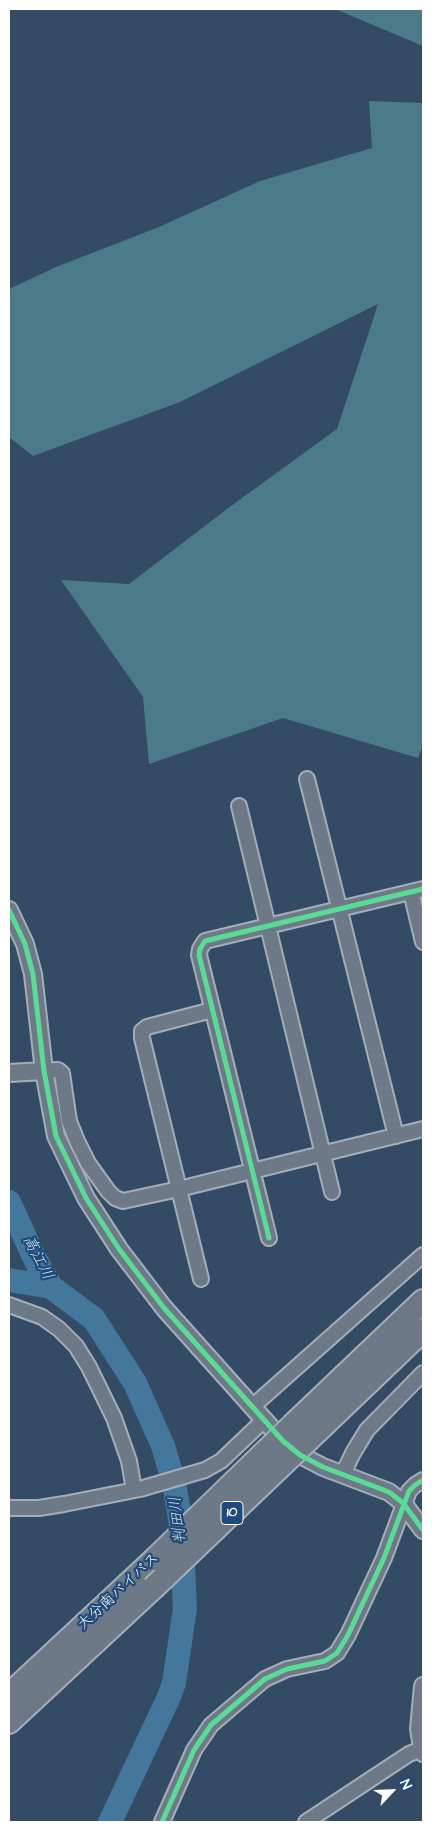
<!DOCTYPE html>
<html>
<head>
<meta charset="utf-8">
<style>
	body { margin:0 }
	#map { position:relative; width:432px; height:1831px; overflow:hidden; background:#344b65; font-family:"Architects Daughter",sans-serif }
	canvas { display:block }
	.frame { position:absolute; inset:0; border:10px solid #fff; pointer-events:none }
	.north { position:absolute; left:367px; top:1766px; width:50px; height:50px; -webkit-text-stroke:4px #1f4a7a; paint-order:stroke; rotate:65deg; font-size:14px; font-weight:700; line-height:20px; text-align:center; color:#fff }
	.north::after { content:''; display:block; margin:auto; width:18px; height:22px; background:#fff; clip-path:polygon(50% 0,100% 100%,50% 72%,0 100%) }
</style>
</head>
<body>
<div id="map">
<canvas width="432" height="1831"></canvas>
<div class="frame"></div>
<div class="north">N</div>
</div>
<script>
const ctx = document.querySelector('canvas').getContext('2d');
ctx.lineJoin = 'round';
function paint(path, color) { ctx.fillStyle = color; ctx.fill(path, 'evenodd'); }
const toPath = rows => new Path2D(rows.map(r => 'M' + r).join(''));
function stroke(path, color, width, dash) { ctx.strokeStyle = color; ctx.lineWidth = width; ctx.lineCap = dash ? 'butt' : 'round'; ctx.setLineDash(dash || []); ctx.stroke(path); }
function drawText(font, color, halo, rows, align = 'center') {
  ctx.font = font + ' "Architects Daughter","Klee One",sans-serif'; ctx.lineWidth = 4.5; ctx.setLineDash([]); ctx.textBaseline = 'middle'; ctx.strokeStyle = halo; ctx.fillStyle = color; for (const [text, x, y, turn = 0] of rows) {
    ctx.save(); ctx.translate(x, y); ctx.rotate((+turn || 0) * Math.PI / 180); ctx.textAlign = isNaN(turn) ? turn : align; if (halo) ctx.strokeText(text, 0, 0); ctx.fillText(text, 0, 0); ctx.restore();
  }
}
const green = toPath([
	[335,9,423,9,423,46],
	[369,101,423,103,423,745,418,758,283,718,149,764,143,697,61,580,129,584,231,506,337,429,378,304,180,402,33,456,9,437,9,289,56,267,159,227,260,181,372,148]
]);
const river = toPath([
	[9,1202,34,1257,51,1287],
	[9,1280,51,1287,94,1319,135,1383,163,1446,174,1483,181,1524,185,1608,174,1683,168,1699,110,1822]
]);
const minor = toPath([
	[307,779,396,1136],
	[239,806,332,1192],
	[411,892,423,942],
	[44,1071,58,1070,62,1073,69,1121,77,1141,88,1163,108,1191,115,1198,123,1201,179,1189,423,1129],
	[269,1238,199,955,200,949,205,941,423,889],
	[201,1279,142,1038,142,1031,147,1027,212,1010],
	[9,1305,42,1317,59,1329,76,1346,89,1367,114,1418,129,1461,134,1490],
	[252,1407,423,1255],
	[343,1474,353,1453,367,1430,423,1373],
	[9,1508,39,1508,64,1504,140,1489,205,1470,221,1461,264,1420],
	[162,1822,194,1750,211,1725,265,1679,287,1669,325,1661,337,1653,348,1635,384,1558,409,1491,415,1485,423,1480],
	[306,1822,409,1754,422,1749]
]);
const tertiary = toPath([
	[9,910,25,944,33,974,44,1071,56,1136,86,1198,119,1249,164,1308,283,1441,300,1455,323,1467,389,1492,403,1503,423,1530],
	[9,1073,44,1071],
	[423,1686,419,1729,423,1753]
]);
const trunk = toPath([
	[295,1423,423,1301],
	[310,1438,423,1330],
	[9,1695,155,1559],
	[9,1722,153,1588]
]);
const trunkBridge = toPath([
	[155,1559,295,1423],
	[153,1588,310,1438]
]);
const cycleway = toPath([
	[9,910,25,944,33,974,44,1071,56,1136,86,1198,119,1249,164,1308,283,1441,300,1455,323,1467,389,1492,403,1503,423,1530],
	[269,1238,199,955,200,949,205,941,423,889],
	[162,1822,194,1750,211,1725,265,1679,287,1669,325,1661,337,1653,348,1635,384,1558,409,1491,415,1485,423,1480]
]);
const shields = [
	[232,1513,22]
];
const shieldNames = [
	["10",232,1513]
];
const streetNames = [
	["大分南バイパス",119,1592,-43]
];
const waterNames = [
	["高江川",37,1258,63],
	["判田川",179,1520,-97]
];
paint(green, '#4b7b88');
stroke(river, '#43779b', 24);
stroke(minor, '#a4aeba', 18);
stroke(tertiary, '#a4aeba', 20);
stroke(trunk, '#a4aeba', 26);
stroke(minor, '#6d7986', 14);
stroke(tertiary, '#6d7986', 16);
stroke(trunk, '#6d7986', 22);
stroke(trunkBridge, '#a4aeba', 26, []);
stroke(trunkBridge, '#6d7986', 22);
stroke(cycleway, '#5adb95', 5);
for (const [x, y, w] of shields) { const box = new Path2D(); box.roundRect(x - w / 2, y - 11.5, w, 23, 4); ctx.fillStyle = '#1f4a7a'; ctx.fill(box); stroke(box, '#fff', 1); }
drawText('bold 14px', '#fff', null, shieldNames);
drawText('15px', '#fff', '#1f4a7a', streetNames);
drawText('italic 16px', '#d0dee7', '#1f4a7a', waterNames);
</script>
</body>
</html>
